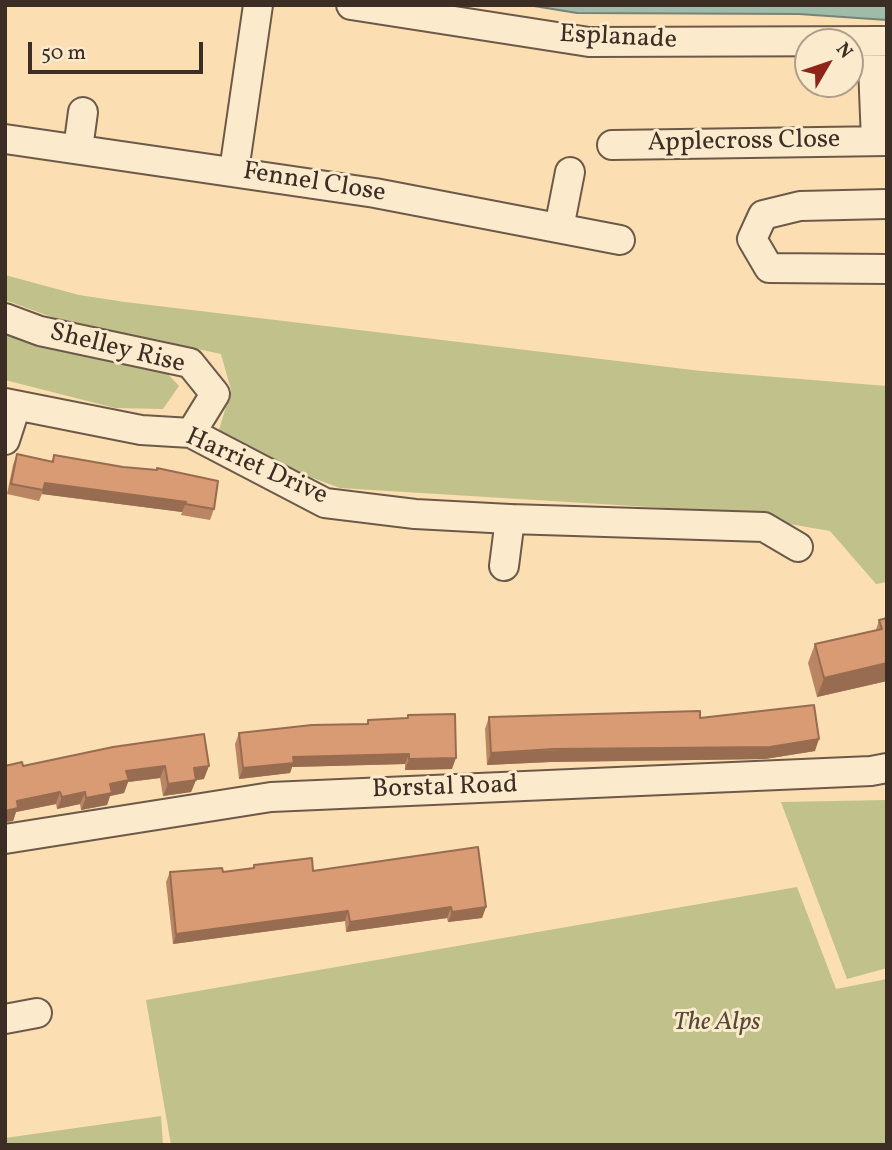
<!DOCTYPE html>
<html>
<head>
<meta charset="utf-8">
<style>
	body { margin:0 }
	#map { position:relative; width:892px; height:1150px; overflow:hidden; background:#fbdeb2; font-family:Vollkorn,serif }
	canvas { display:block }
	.frame { position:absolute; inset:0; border:7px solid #3c2d25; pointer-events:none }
	.north { position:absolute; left:794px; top:28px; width:70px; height:70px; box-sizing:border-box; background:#fceacd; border:2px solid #af9e8a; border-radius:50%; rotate:51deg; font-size:19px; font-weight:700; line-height:28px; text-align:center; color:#3c2d25 }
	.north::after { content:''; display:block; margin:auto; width:24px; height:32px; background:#8f2418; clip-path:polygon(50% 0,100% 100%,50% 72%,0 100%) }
	.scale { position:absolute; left:28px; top:42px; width:175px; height:32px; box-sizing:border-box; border:4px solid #3c2d25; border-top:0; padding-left:9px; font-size:21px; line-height:24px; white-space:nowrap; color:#3c2d25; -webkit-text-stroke:5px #fceacd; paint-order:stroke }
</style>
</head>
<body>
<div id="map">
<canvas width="892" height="1150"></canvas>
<div class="frame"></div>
<div class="north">N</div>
<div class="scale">50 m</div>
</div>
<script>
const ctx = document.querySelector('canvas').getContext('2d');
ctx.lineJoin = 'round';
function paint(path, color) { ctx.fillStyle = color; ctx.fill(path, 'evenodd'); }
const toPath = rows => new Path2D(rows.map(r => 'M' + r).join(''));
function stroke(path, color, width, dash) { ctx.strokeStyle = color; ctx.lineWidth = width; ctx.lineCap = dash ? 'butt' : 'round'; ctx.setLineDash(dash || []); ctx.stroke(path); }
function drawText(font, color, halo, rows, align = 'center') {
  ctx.font = font + ' Vollkorn,serif'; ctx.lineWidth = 6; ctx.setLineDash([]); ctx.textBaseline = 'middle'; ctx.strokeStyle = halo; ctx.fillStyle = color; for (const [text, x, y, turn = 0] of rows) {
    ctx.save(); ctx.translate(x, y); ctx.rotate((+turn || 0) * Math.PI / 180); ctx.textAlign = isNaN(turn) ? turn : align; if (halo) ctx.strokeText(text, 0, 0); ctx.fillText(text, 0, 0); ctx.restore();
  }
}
const green = toPath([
	[5,275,79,295,125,302,701,371,887,386,887,582,876,584,830,531,715,511,340,488,270,462,219,430,231,390,221,354,57,319,5,300],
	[5,329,166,372,179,386,163,409,115,408,5,380],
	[887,800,887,968,847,979,781,802],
	[797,887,836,989,887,979,887,1145,171,1145,146,1000],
	[161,1116,163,1145,5,1145,5,1138]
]);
const water = toPath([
	[528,5,887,5,887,20,799,14,577,13,528,5]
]);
const minor = toPath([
	[351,5,589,42,887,41],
	[872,41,876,141],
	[5,139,375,193,620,240],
	[612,145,887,141],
	[78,149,83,112],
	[234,171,258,5],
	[887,204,800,206,763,215,752,239,769,268,887,269],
	[559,228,570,172],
	[5,318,40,331,190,363,215,394,191,433],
	[5,403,141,430,191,433,325,503,415,514,510,519,764,527,798,547],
	[5,440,16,406],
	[504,566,510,519],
	[5,839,271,797,871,771,887,768],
	[5,1019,37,1013]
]);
const wall = toPath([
	[17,454,52,461,54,455,214,509,210,520,181,515,182,512,42,494,39,501,7,494,13,465],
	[887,612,887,681,817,697,808,663,815,644,876,630,879,620,884,619],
	[408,715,452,769,405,770,405,764,292,767,290,773,239,779,235,744,239,733,367,724,368,720,407,718],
	[489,717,700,718,815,751,765,759,550,762,487,765,485,729],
	[113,747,204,779,196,780,191,792,163,796,160,778,128,782,124,793,110,796,107,805,81,810,80,804,57,809,56,804,16,812,13,821,5,822,5,766,23,766],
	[254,865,313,871,486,907,482,918,448,922,447,918,346,932,345,921,173,944,166,882,170,872,223,872,253,868]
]);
const shadedWall = toPath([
	[45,483,186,502,182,512,42,494],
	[887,663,887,681,817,697,824,678],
	[819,739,815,751,765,759,550,762,487,765,491,753],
	[409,754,405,764,292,767,290,773,239,779,243,768,293,757],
	[456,758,452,769,405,770,409,759],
	[165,766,160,778,128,782,124,793,110,796,107,805,81,810,86,798,110,784,126,771],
	[209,766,204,779,189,781,194,768],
	[196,780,191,792,163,796,168,784],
	[60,792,56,804,16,812,13,821,5,822,5,811,17,801],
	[85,792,80,804,57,809,62,797],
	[451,907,447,918,346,932,350,922],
	[486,907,482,918,448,922,452,912],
	[348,911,345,921,173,944,176,934]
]);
const building = toPath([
	[17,454,53,462,54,455,123,467,157,470,157,468,218,481,214,509,185,504,186,502,45,483,43,490,11,484,17,454],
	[887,618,887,663,824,678,815,644,882,629,879,620,887,618],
	[814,705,819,739,770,747,554,749,491,753,489,717,700,711,700,718,814,705],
	[455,714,456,758,409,759,409,754,293,757,294,763,243,768,239,733,312,725,368,724,368,720,408,718,408,715,455,714],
	[204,734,209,766,194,768,196,780,168,784,165,766,126,771,129,780,110,784,112,793,86,798,85,792,62,797,60,792,17,801,18,808,5,811,5,766,22,762,23,766,113,747,204,734],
	[478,847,486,907,452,912,451,907,350,922,348,911,176,934,170,872,222,868,223,872,254,868,254,865,312,858,313,871,478,847]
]);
const streetNames = [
	["Esplanade",618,39,3],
	["Applecross Close",744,143,-1],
	["Fennel Close",314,184,9],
	["Shelley Rise",117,350,14],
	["Harriet Drive",256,468,24],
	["Borstal Road",445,789,-2]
];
const parkNames = [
	["The Alps",717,1024]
];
paint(green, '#c0c18b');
paint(water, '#9fbcab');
stroke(water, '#778375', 2);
stroke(minor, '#6c5948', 32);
stroke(minor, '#fceacd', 28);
paint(wall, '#ba8563');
paint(shadedWall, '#976c50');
paint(building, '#d89b73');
stroke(building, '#976c50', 2);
drawText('26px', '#3c2d25', '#fceacd', streetNames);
drawText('italic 26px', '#564b39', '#fceacd', parkNames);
</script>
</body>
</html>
